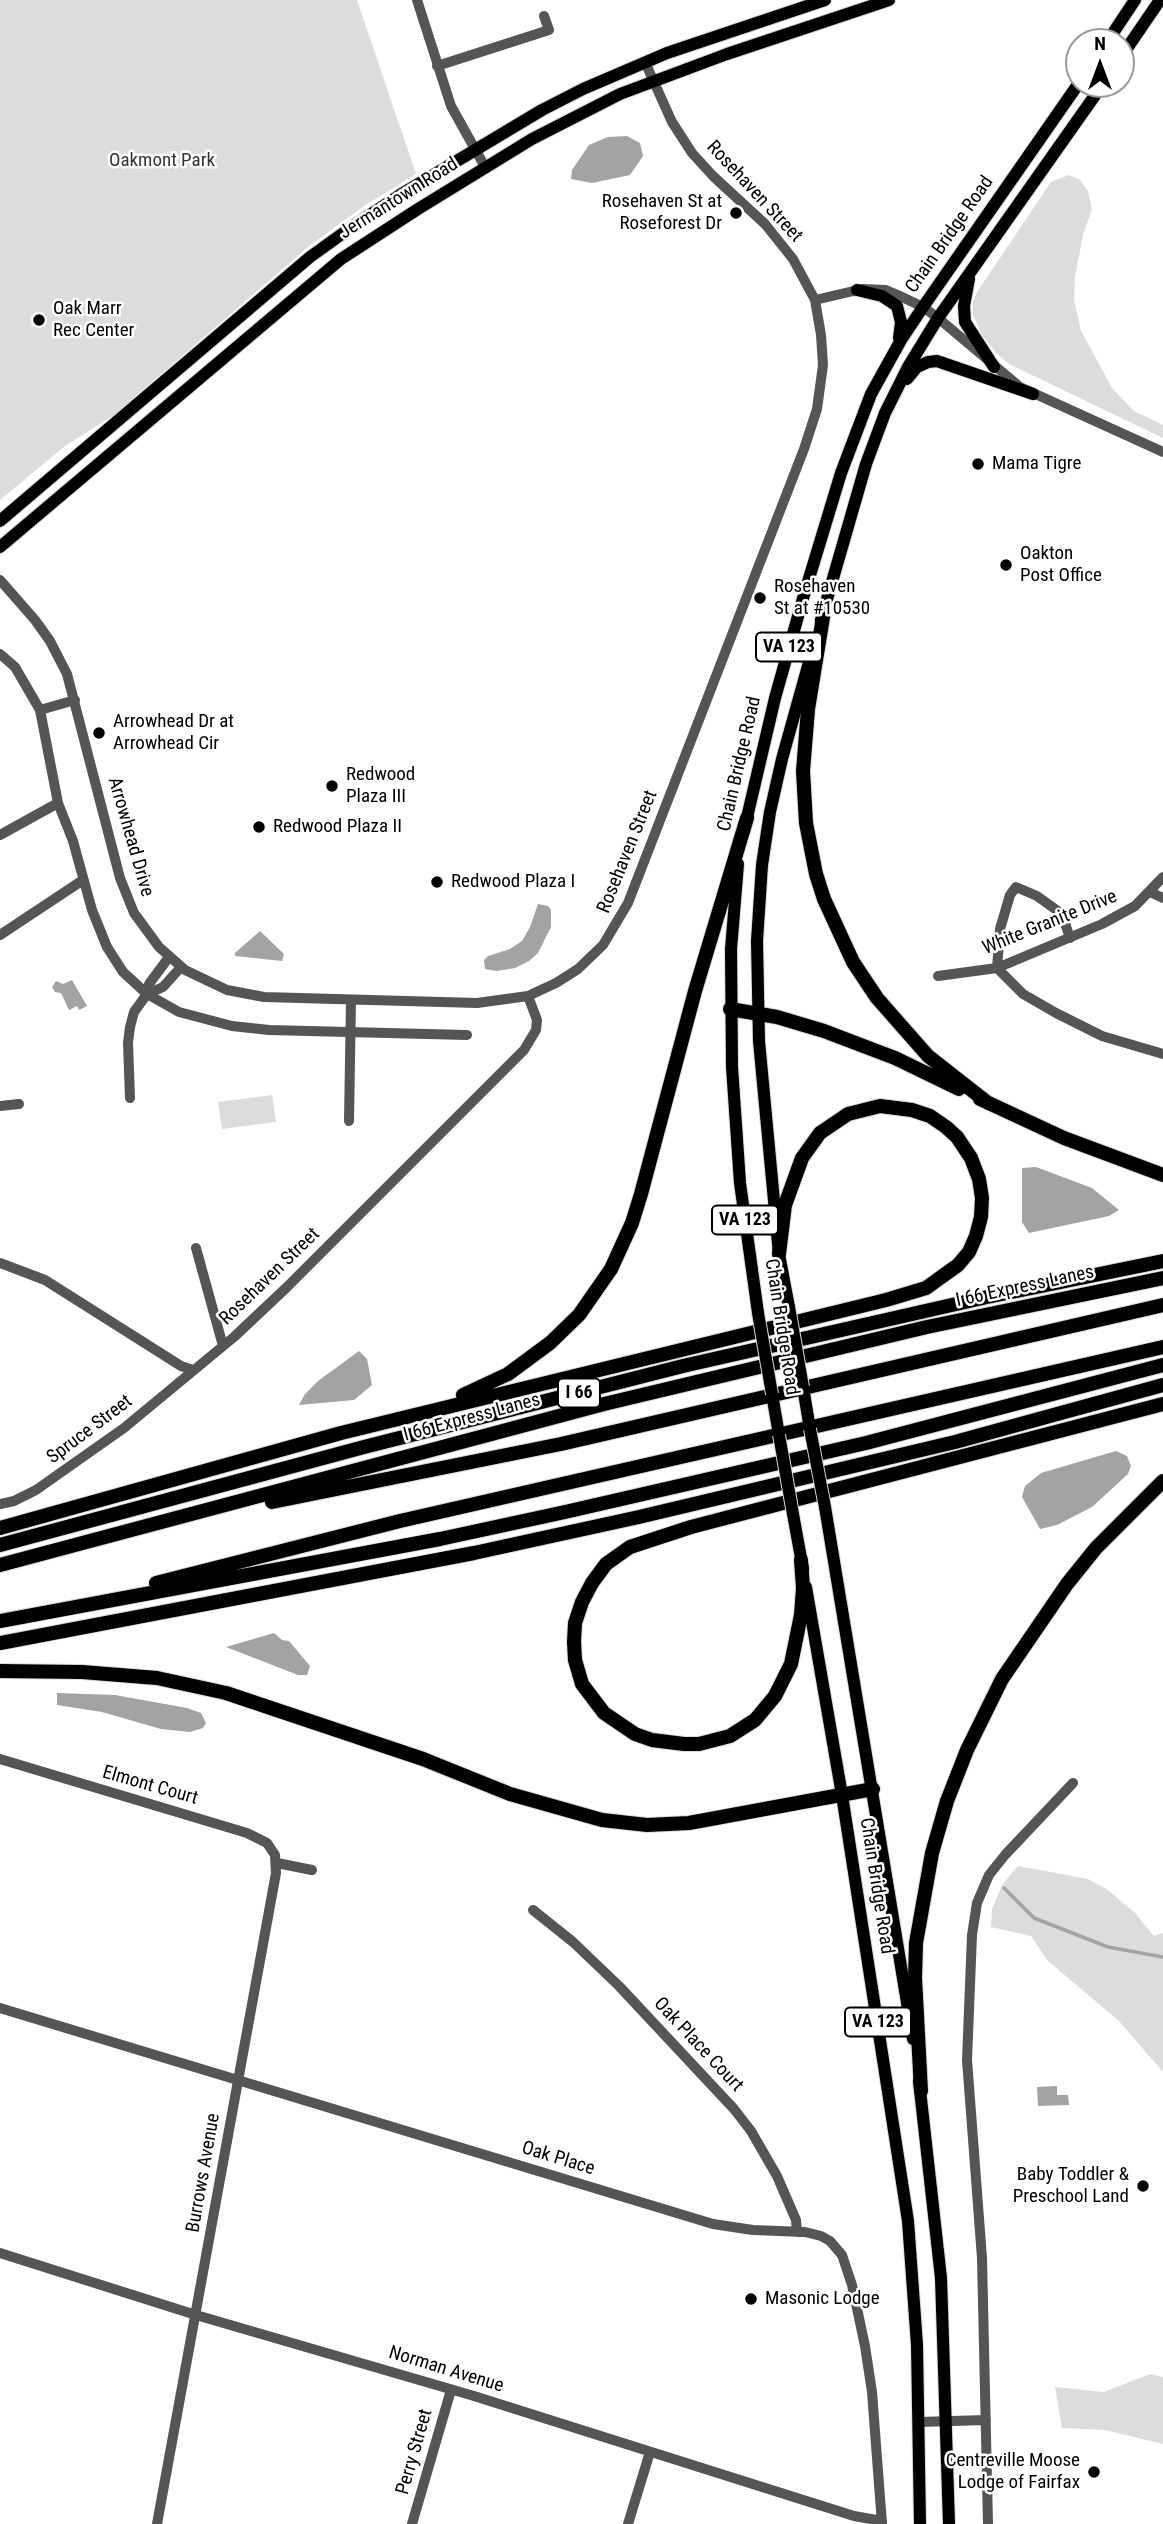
<!DOCTYPE html>
<html>
<head>
<meta charset="utf-8">
<style>
	body { margin:0 }
	#map { position:relative; width:1163px; height:2524px; overflow:hidden; background:#fff; font-family:"Roboto Condensed",sans-serif }
	canvas { display:block }
	.north { position:absolute; left:1065px; top:28px; width:70px; height:70px; box-sizing:border-box; background:#fff; border:2px solid #999; border-radius:50%; rotate:0deg; font-size:19px; font-weight:700; line-height:28px; text-align:center; color:#000 }
	.north::after { content:''; display:block; margin:auto; width:24px; height:32px; background:#000; clip-path:polygon(50% 0,100% 100%,50% 72%,0 100%) }
</style>
</head>
<body>
<div id="map">
<canvas width="1163" height="2524"></canvas>
<div class="north">N</div>
</div>
<script>
const ctx = document.querySelector('canvas').getContext('2d');
ctx.lineJoin = 'round';
function paint(path, color) { ctx.fillStyle = color; ctx.fill(path, 'evenodd'); }
const toPath = rows => new Path2D(rows.map(r => 'M' + r).join(''));
function stroke(path, color, width, dash) { ctx.strokeStyle = color; ctx.lineWidth = width; ctx.lineCap = dash ? 'butt' : 'round'; ctx.setLineDash(dash || []); ctx.stroke(path); }
function drawText(font, color, halo, rows, align = 'center') {
  ctx.font = font + ' "Roboto Condensed",sans-serif'; ctx.lineWidth = 5; ctx.setLineDash([]); ctx.textBaseline = 'middle'; ctx.strokeStyle = halo; ctx.fillStyle = color; for (const [text, x, y, turn = 0] of rows) {
    ctx.save(); ctx.translate(x, y); ctx.rotate((+turn || 0) * Math.PI / 180); ctx.textAlign = isNaN(turn) ? turn : align; if (halo) ctx.strokeText(text, 0, 0); ctx.fillText(text, 0, 0); ctx.restore();
  }
}
const green = toPath([
	[0,0,357,0,416,174,364,206,308,247,114,415,65,446,0,500],
	[1069,175,1080,180,1088,191,1092,209,1083,235,1075,276,1074,300,1081,331,1112,388,1134,411,1163,425,1163,438,1009,364,997,354,982,335,973,315,973,302,977,292,1051,182],
	[272,1095,276,1122,222,1129,218,1102],
	[1018,1866,1088,1879,1108,1890,1135,1913,1154,1936,1163,1933,1163,2072,1119,2021,1048,1961,1031,1936,991,1927,992,1909,1002,1885],
	[1150,2374,1163,2377,1163,2444,1105,2430,1062,2428,1055,2387,1104,2392]
]);
const water = toPath([
	[627,136,640,143,643,156,630,175,592,183,571,179,572,170,589,145,608,137],
	[538,904,548,906,551,910,551,927,538,953,529,961,515,968,497,971,485,969,484,960,488,956,510,949,522,941,530,927],
	[260,931,284,954,282,961,235,956,235,953],
	[72,980,87,1006,79,1010,77,1006,69,1010,61,993,55,992,52,987,56,981,63,984],
	[1036,1167,1092,1188,1119,1210,1109,1216,1029,1233,1022,1222,1022,1168],
	[359,1351,367,1359,372,1385,354,1400,299,1405,305,1394,318,1381],
	[1116,1451,1127,1456,1131,1466,1128,1474,1092,1507,1057,1525,1040,1529,1022,1497,1025,1486,1041,1473],
	[274,1633,282,1640,289,1641,310,1666,307,1675,298,1675,226,1647],
	[57,1693,115,1695,187,1708,201,1713,206,1723,203,1728,190,1732,161,1729,102,1712,57,1705],
	[1057,2086,1057,2095,1068,2095,1069,2105,1038,2106,1037,2087]
]);
const stream = toPath([
	[1004,1888,1034,1918,1108,1947,1163,1957]
]);
const minor = toPath([
	[417,0,451,106,485,167],
	[437,66,549,30,544,16],
	[815,300,862,289,886,290,900,296,923,307,938,318,1020,387,1163,452],
	[0,580,35,620,50,641,67,674,120,878,134,913,159,947,185,970,227,990,264,997,477,1003,528,996,556,983,578,969,603,945,628,903,804,449,817,409,823,365,821,335,815,300,793,259,765,224,713,176,692,153,672,122,645,62],
	[0,654,15,667,40,710,58,803,73,841,92,910,107,947,123,972,147,994,179,1012,232,1026,269,1030,467,1035],
	[40,710,75,700],
	[0,835,58,803],
	[1150,892,1163,898],
	[0,935,83,880],
	[1070,938,1062,914,1037,896,1016,887,1010,895,1000,929,997,968,1023,994,1056,1013,1102,1036,1163,1054],
	[169,957,149,984,147,994,163,987,181,967],
	[938,976,997,968,1102,924,1135,906,1163,877],
	[130,1098,128,1043,130,1027,134,1012,147,994],
	[0,1106,19,1104],
	[349,1121,351,1000],
	[196,1248,223,1346],
	[0,1263,45,1280,181,1366,193,1370],
	[0,1504,14,1501,36,1490,124,1428,234,1337,286,1288,524,1050,536,1030,537,1020,528,996],
	[0,1759,247,1833,267,1843,275,1855,276,1873,157,2524],
	[277,1863,312,1870],
	[533,1910,573,1942,619,1986,734,2109,751,2131,777,2176,796,2220,797,2232],
	[0,2008,713,2224,753,2230,805,2232,821,2236,830,2241,842,2255,852,2285,865,2346,872,2392,882,2524],
	[0,2253,196,2315,474,2396,854,2516,882,2521],
	[919,2422,986,2420],
	[412,2524,451,2390],
	[628,2524,650,2452],
	[988,2524,982,2258,967,2060,972,1935,977,1903,989,1875,1005,1855,1073,1783]
]);
const major = toPath([
	[1107,42,1135,0],
	[1121,57,1160,0],
	[969,279,964,306,965,322,994,367],
	[857,290,882,296,897,306,901,322,899,338],
	[907,379,917,367,928,362,937,361,1033,394],
	[0,521,310,257,353,226,400,195,542,110,583,89,667,53,825,0],
	[0,547,341,259,418,209,532,139,620,94,727,54,889,0],
	[821,620,866,464,885,413,908,367,938,318,1103,84],
	[745,826,775,698,804,595,841,473,871,394,901,340,923,307,1079,83],
	[738,864,731,949,732,1067,740,1183,758,1313],
	[789,1307,779,1254,759,1041,757,941,762,865,770,812,782,759,811,655],
	[803,1387,810,1429],
	[772,1394,779,1435],
	[825,1507,913,2039],
	[793,1514,803,1569],
	[806,1587,842,1795,908,2221,917,2345,920,2524],
	[919,2081,941,2278,949,2524]
]);
const highway = toPath([
	[824,611,808,709,803,771,806,823,816,874,824,899,853,962,877,998,928,1056,988,1103],
	[730,1009,777,1017,824,1031,895,1058,959,1089],
	[980,1099,1064,1138,1163,1175],
	[463,1395,508,1374,550,1343,579,1315,611,1269,632,1223,641,1194,695,991,747,818],
	[272,1502,561,1444,1163,1305],
	[0,1528,341,1433,886,1300,926,1288,958,1265,969,1252,976,1236,981,1217,982,1198,979,1179,971,1158,957,1137,946,1127,930,1116,912,1110,880,1106,848,1114,820,1133,802,1158,785,1205,779,1254],
	[0,1545,364,1447,683,1366,987,1297,1163,1261],
	[801,1560,803,1588,801,1615,791,1664,775,1696,755,1720,730,1736,699,1744,684,1744,652,1740,635,1734,604,1713,582,1684,575,1660,574,1642,575,1623,582,1602,592,1583,606,1564,630,1547,691,1527,1163,1404],
	[0,1565,604,1404,927,1327,1163,1278],
	[156,1583,400,1521,1163,1347],
	[0,1621,440,1539,565,1512,866,1443,1163,1365],
	[0,1643,474,1553,639,1517,955,1442,1163,1385],
	[0,1671,82,1672,157,1678,226,1693,423,1759,510,1794,602,1820,647,1825,689,1823,873,1789],
	[921,2091,915,1978,916,1943,932,1853,947,1801,967,1750,1002,1679,1067,1584,1096,1548,1163,1481]
]);
const majorBridge = toPath([
	[789,1307,803,1387],
	[758,1313,772,1394],
	[810,1429,825,1507],
	[779,1435,793,1514]
]);
const markers = [
	[736,213,7,"#000"],
	[39,320,7,"#000"],
	[978,464,7,"#000"],
	[1006,565,7,"#000"],
	[760,598,7,"#000"],
	[99,733,7,"#000"],
	[332,786,7,"#000"],
	[259,827,7,"#000"],
	[437,882,7,"#000"],
	[1143,2186,7,"#000"],
	[751,2299,7,"#000"],
	[1094,2472,7,"#000"]
];
const shields = [
	[789,647,66],
	[745,1220,66],
	[579,1393,42],
	[878,2022,66]
];
const shieldNames = [
	["VA 123",789,647],
	["VA 123",745,1220],
	["I 66",579,1393],
	["VA 123",878,2022]
];
const parkNames = [
	["Oakmont Park",162,161]
];
const streetNames = [
	["Rosehaven Street",754,192,47],
	["Jermantown Road",399,199,-32],
	["Chain Bridge Road",950,235,-55],
	["Chain Bridge Road",740,764,-77],
	["Arrowhead Drive",130,837,74],
	["Rosehaven Street",628,852,-68],
	["White Granite Drive",1050,923,-22],
	["Rosehaven Street",270,1277,-44],
	["I 66 Express Lanes",1025,1287,-12],
	["Chain Bridge Road",781,1327,81],
	["I 66 Express Lanes",472,1418,-15],
	["Spruce Street",90,1430,-37],
	["Elmont Court",150,1786,16],
	["Chain Bridge Road",876,1886,81],
	["Oak Place Court",698,2045,47],
	["Oak Place",558,2159,17],
	["Burrows Avenue",204,2173,-80],
	["Norman Avenue",446,2370,17],
	["Perry Street",415,2452,-74]
];
const poiNames = [
	["Rosehaven St at",722,202,"right"],
	["Roseforest Dr",722,224,"right"],
	["Oak Marr",53,309],
	["Rec Center",53,331],
	["Mama Tigre",992,464],
	["Oakton",1020,554],
	["Post Office",1020,576],
	["Rosehaven",774,587],
	["St at #10530",774,609],
	["Arrowhead Dr at",113,722],
	["Arrowhead Cir",113,744],
	["Redwood",346,775],
	["Plaza III",346,797],
	["Redwood Plaza II",273,827],
	["Redwood Plaza I",451,882],
	["Baby Toddler &",1129,2175,"right"],
	["Preschool Land",1129,2197,"right"],
	["Masonic Lodge",765,2299],
	["Centreville Moose",1080,2461,"right"],
	["Lodge of Fairfax",1080,2483,"right"]
];
paint(green, '#dcdcdc');
paint(water, '#a3a3a3');
stroke(stream, '#a3a3a3', 3.5);
stroke(major, '#dbdbdb', 14);
stroke(highway, '#dbdbdb', 16);
stroke(minor, '#555', 10);
stroke(major, '#000', 12);
stroke(highway, '#000', 14);
stroke(majorBridge, '#dbdbdb', 14, []);
stroke(majorBridge, '#000', 12);
for (const [x, y, r, color] of markers) { const dot = new Path2D(); dot.arc(x, y, r, 0, 2 * Math.PI); ctx.fillStyle = color; ctx.fill(dot); stroke(dot, '#fff', 2.5); }
for (const [x, y, w] of shields) { const box = new Path2D(); box.roundRect(x - w / 2, y - 14.5, w, 29, 5); ctx.fillStyle = '#fff'; ctx.fill(box); stroke(box, '#000', 2); }
drawText('bold 18px', '#000', null, shieldNames);
drawText('19px', '#333', '#fff', parkNames);
drawText('19px', '#000', '#fff', streetNames);
drawText('19px', '#000', '#fff', poiNames, 'left');
</script>
</body>
</html>
